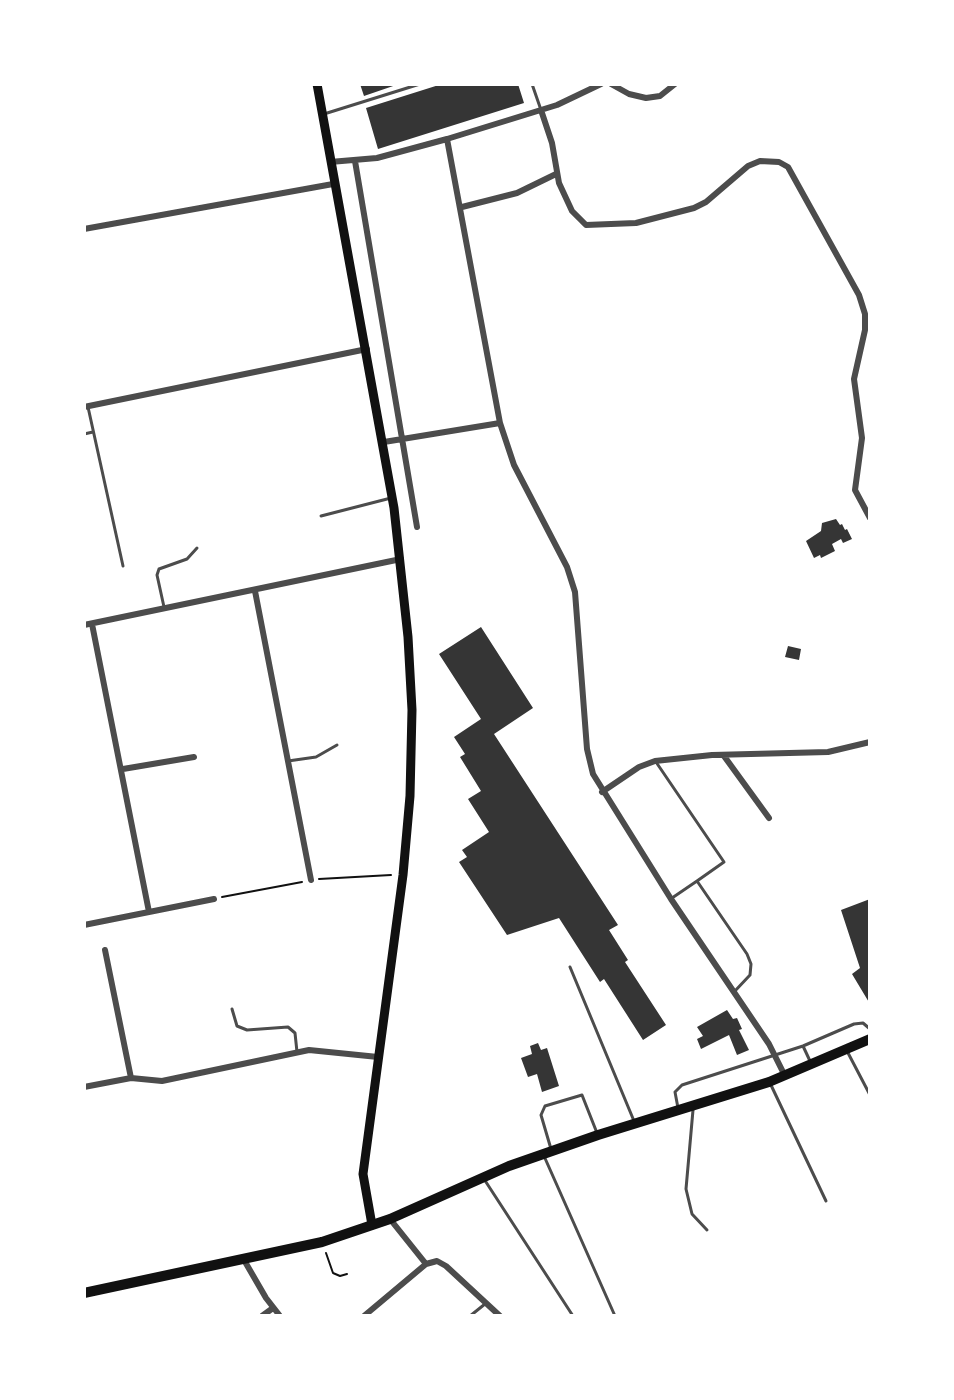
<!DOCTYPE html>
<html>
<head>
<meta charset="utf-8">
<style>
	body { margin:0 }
	#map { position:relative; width:954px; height:1400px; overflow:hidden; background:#fff; font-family:Overpass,sans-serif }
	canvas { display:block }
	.frame { position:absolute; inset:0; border:86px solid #fff; pointer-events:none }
</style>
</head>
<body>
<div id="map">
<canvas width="954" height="1400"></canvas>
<div class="frame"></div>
</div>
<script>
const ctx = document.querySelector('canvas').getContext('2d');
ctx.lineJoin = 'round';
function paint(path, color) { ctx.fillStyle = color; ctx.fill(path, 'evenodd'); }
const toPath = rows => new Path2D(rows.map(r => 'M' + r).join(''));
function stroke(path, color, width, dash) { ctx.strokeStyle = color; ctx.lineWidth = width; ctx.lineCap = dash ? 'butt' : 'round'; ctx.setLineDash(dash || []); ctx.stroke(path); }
const building = toPath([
	[360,84,399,84,364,96],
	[442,84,518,84,524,103,378,149,366,108],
	[836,519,840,525,842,524,845,530,847,529,852,539,843,543,841,539,832,544,835,551,821,558,820,555,814,558,806,541,821,531,822,523],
	[481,627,533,708,494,734,618,925,609,930,628,960,625,962,666,1025,643,1040,604,979,600,982,559,918,507,935,459,862,467,857,462,850,489,832,468,799,481,791,460,757,465,754,454,737,481,719,439,654],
	[788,646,801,649,799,660,785,657],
	[870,899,870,1004,852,974,860,968,841,910],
	[727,1010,733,1019,737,1018,742,1029,739,1030,749,1050,737,1055,729,1035,701,1049,697,1039,703,1036,697,1027],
	[538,1043,541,1050,547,1048,559,1086,542,1092,537,1074,528,1077,521,1058,532,1054,530,1046]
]);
const path = toPath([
	[319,879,391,875],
	[222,897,302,882],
	[326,1253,333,1273,340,1276,347,1274]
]);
const service = toPath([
	[532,84,541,110],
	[324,114,420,84],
	[88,407,123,566],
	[84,434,93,432],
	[321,516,391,498],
	[164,607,157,575,159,569,187,559,197,548],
	[288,761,316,757,337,745],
	[656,762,724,862,697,881],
	[672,898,697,881,747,954,751,964,750,975,734,992],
	[570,967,634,1121],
	[232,1009,237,1026,247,1030,288,1027,295,1033,297,1052],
	[803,1046,810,1061],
	[847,1051,870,1095],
	[770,1083,826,1201],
	[678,1108,675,1092,682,1085,803,1046,854,1024,863,1023,870,1029],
	[693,1110,686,1189,692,1214,707,1230],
	[551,1149,541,1115,545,1106,582,1095,597,1133],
	[544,1156,615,1316],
	[484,1179,573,1316],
	[470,1316,485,1304]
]);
const minor = toPath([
	[611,84,629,94,646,98,660,96,675,84],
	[541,110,552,143,559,183,572,211,586,225,636,223,694,208,706,202,748,166,760,161,779,162,788,167,859,295,865,314,865,330,854,379,862,438,855,490,870,518],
	[447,139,500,423,514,465,567,567,575,592,587,749,593,774,671,899,769,1044,785,1076],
	[355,161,417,527],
	[330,162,377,158,447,139,557,105,601,84],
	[462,207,517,193,556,174],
	[84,229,333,184],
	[84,407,367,349],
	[384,442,500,423],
	[255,591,311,880],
	[92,624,149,912],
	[84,625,401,559],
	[724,756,769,818],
	[123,769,194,757],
	[602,792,639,767,655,761,712,755,828,752,870,742],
	[84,925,214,899],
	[105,950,131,1078,162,1081,309,1050,378,1057],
	[84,1087,131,1078],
	[390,1219,426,1264],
	[244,1260,266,1298,280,1316],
	[262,1316,273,1308],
	[364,1316,426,1264,437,1261,446,1266,500,1316]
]);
const secondary = toPath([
	[317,84,394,508,408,637,412,710,410,796,403,875,363,1174,372,1225]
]);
const primary = toPath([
	[84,1293,322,1242,390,1219,509,1166,598,1135,769,1082,870,1039]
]);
paint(building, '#353535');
stroke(path, '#111', 2);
stroke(service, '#4c4c4c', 3);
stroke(minor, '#4c4c4c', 6);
stroke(secondary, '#111', 9);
stroke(primary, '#111', 10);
</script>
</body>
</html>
